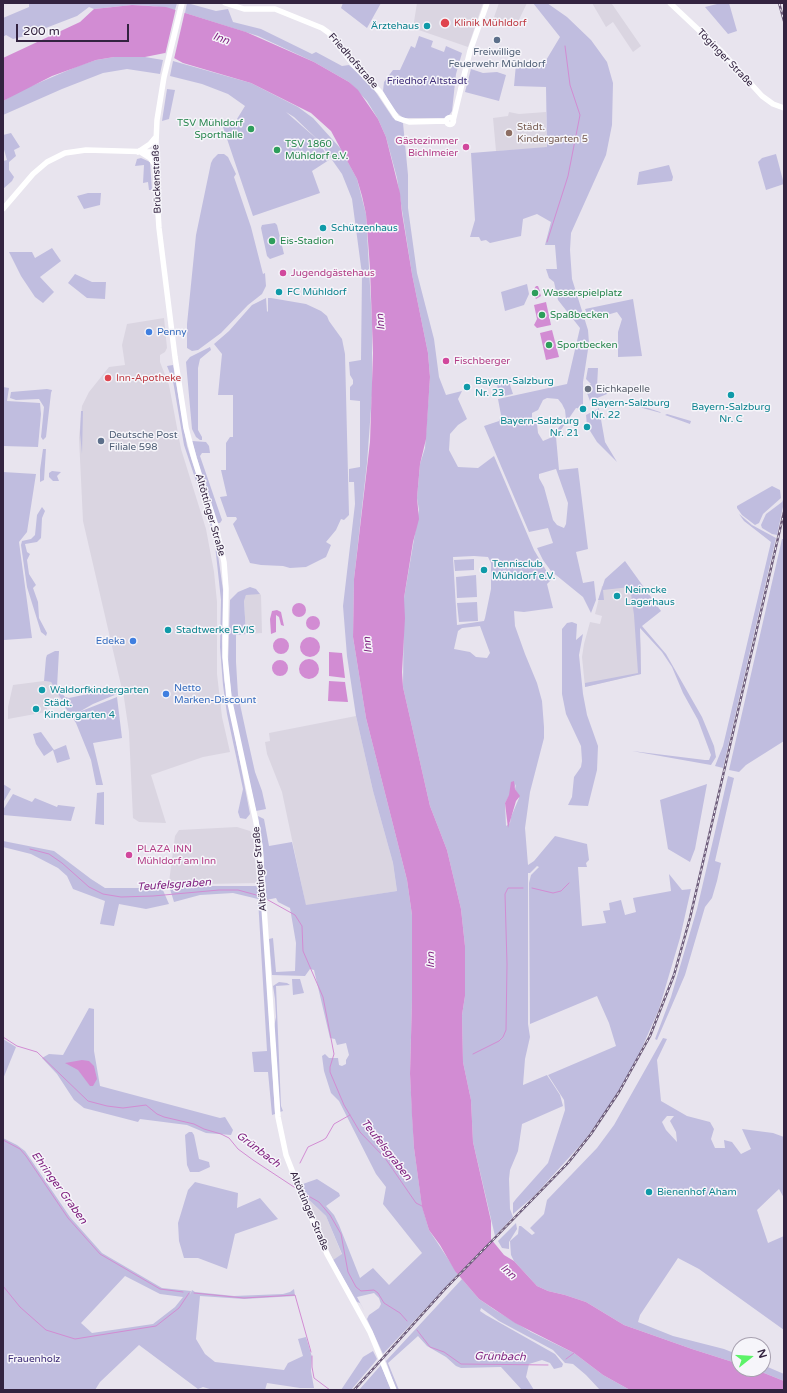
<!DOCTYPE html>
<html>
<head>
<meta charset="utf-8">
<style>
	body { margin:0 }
	#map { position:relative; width:787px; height:1393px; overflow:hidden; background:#e8e4ee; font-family:"Varela Round",sans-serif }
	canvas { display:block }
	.frame { position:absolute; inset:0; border:4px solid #332340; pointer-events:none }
	.north { position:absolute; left:731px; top:1337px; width:40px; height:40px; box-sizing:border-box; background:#f6f5fa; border:1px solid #a8a1b0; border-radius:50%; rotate:73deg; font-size:11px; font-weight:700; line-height:16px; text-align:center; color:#332340 }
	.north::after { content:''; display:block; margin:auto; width:14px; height:18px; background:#5cf368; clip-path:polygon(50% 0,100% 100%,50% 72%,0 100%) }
	.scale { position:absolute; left:16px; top:24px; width:113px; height:18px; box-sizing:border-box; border:2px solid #332340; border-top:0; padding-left:5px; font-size:12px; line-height:14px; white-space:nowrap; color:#332340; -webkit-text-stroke:3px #f6f5fa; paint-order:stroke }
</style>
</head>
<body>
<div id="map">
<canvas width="787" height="1393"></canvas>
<div class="frame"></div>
<div class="north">N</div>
<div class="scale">200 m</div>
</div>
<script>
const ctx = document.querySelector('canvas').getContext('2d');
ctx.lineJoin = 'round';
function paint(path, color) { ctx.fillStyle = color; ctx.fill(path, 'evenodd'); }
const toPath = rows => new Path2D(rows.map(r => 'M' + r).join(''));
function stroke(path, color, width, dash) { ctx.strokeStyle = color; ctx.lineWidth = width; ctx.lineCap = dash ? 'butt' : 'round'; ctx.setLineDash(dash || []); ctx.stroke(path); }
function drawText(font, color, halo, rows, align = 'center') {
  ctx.font = font + ' "Varela Round",sans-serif'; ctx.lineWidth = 3; ctx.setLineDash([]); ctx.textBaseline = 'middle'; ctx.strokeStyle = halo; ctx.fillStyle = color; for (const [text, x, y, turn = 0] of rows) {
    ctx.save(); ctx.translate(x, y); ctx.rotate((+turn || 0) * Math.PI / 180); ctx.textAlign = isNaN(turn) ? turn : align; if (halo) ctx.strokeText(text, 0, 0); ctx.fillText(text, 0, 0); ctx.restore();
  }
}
const built = toPath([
	[417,3,483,3,468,47,413,28],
	[499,3,527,3,515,28,493,20],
	[592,3,613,3,612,4,641,46,633,52,613,22,606,27],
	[509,112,519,114,546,112,547,148,496,151,493,118,508,116],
	[164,318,167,348,165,352,160,355,160,362,169,385,181,449,206,529,214,572,217,602,217,674,222,717,230,752,203,757,151,775,166,823,139,822,133,818,129,732,124,698,83,521,79,438,82,406,89,392,109,367,125,365,122,345,127,324],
	[635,579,641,648,641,674,585,687,582,657,584,644,590,622,600,624,602,616,595,614,602,586],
	[249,593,260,594,261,595,262,633,246,634,244,600,246,595],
	[44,681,51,682,61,698,49,701,46,712,8,719,8,707,13,685],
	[356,716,373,791,393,863,397,891,306,906,282,792,267,754,265,742,270,741,269,733],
	[237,827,250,831,253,835,257,883,206,884,178,888,177,882,169,882,175,836,179,830],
	[305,1196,326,1216,342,1255,333,1260]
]);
const green = toPath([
	[29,3,177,3,175,10,153,6,132,5,94,9,89,7,77,16,25,36,13,39,6,35,3,37,3,18,29,7],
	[187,3,216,11,228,9,233,22,261,29,312,54,316,52,342,66,349,65,373,88,393,118,403,123,408,175,408,208,417,273,434,339,439,377,446,395,462,391,458,399,467,419,458,425,450,434,449,450,458,467,478,468,494,456,534,550,547,572,553,578,547,584,553,608,524,612,514,611,515,626,525,654,537,683,542,701,544,727,544,738,530,792,525,828,528,865,534,861,555,836,587,844,589,860,586,863,587,867,578,867,582,926,606,923,603,911,610,910,609,903,621,900,625,915,636,912,633,898,671,891,669,874,682,890,691,889,680,938,659,1009,634,1066,617,1095,585,1140,534,1196,513,1214,513,1203,516,1199,548,1163,565,1110,564,1100,548,1075,616,1046,609,1023,597,996,530,1024,529,883,531,875,539,867,537,866,530,873,528,873,528,1024,530,1037,525,1059,523,1085,547,1075,560,1095,563,1106,522,1124,518,1151,510,1170,509,1179,510,1209,513,1217,495,1236,473,1142,471,1100,463,1062,462,1015,465,996,465,946,461,909,447,850,430,806,403,687,404,598,419,510,417,498,420,464,425,448,430,377,428,353,412,274,397,178,386,137,378,119,367,101,349,82,314,62,258,36,185,13],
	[474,556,488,557,491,563,491,589,485,618,484,621,457,625,453,557],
	[480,626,490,653,487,658,476,657,470,652,454,649,458,631,462,628],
	[516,784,515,789,519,798,511,817,510,823,506,826,505,803],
	[343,3,381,3,367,28,341,8],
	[533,3,547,3,567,17,591,40,607,62,613,83,612,125,606,155,571,233,570,250,572,279,588,330,589,343,583,382,583,409,576,408,556,437,559,470,578,468,588,549,576,552,583,583,594,581,596,600,591,613,583,597,551,571,543,560,537,548,553,543,548,528,529,532,484,426,499,421,501,415,498,399,567,384,580,328,558,300,554,282,549,278,546,269,557,269,555,245,545,245,551,222,537,214,523,219,521,236,490,243,486,240,481,241,479,237,470,237,475,220,471,153,547,147,546,87,514,86,516,64,536,61,545,62,560,37],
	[547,398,558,399,562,404,565,410,566,419,550,438,543,441,538,433,537,424,532,421,532,413,538,410,543,400],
	[556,469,568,503,566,524,564,528,557,525,553,520,544,487,539,478,539,474],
	[721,3,729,3,737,31,728,34,705,7],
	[419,36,433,41,431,47,444,52,446,46,462,53,456,74,452,111,448,117,444,118,403,118,394,110,383,91,384,82,393,70,400,70,411,46,415,48],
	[114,57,145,57,163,60,160,74,127,69,103,73,62,89,3,115,3,101,22,90,78,66,96,60],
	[173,61,251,83,298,107,313,118,341,149,357,179,366,214,372,322,372,395,367,463,354,579,353,637,366,718,407,880,412,915,412,999,410,1074,414,1148,422,1206,429,1230,458,1274,383,1354,367,1319,369,1315,379,1308,381,1304,379,1298,374,1293,357,1297,365,1312,360,1303,357,1302,333,1260,342,1254,326,1216,305,1196,300,1185,317,1179,339,1193,340,1196,326,1206,334,1215,339,1225,360,1278,373,1268,389,1285,422,1253,383,1204,386,1187,376,1174,339,1101,331,1093,324,1071,322,1056,325,1054,329,1058,338,1058,339,1065,342,1066,346,1064,346,1060,349,1055,346,1043,337,1045,335,1039,330,1038,314,970,310,969,305,976,272,975,269,939,273,938,276,972,295,971,296,943,290,908,278,902,276,898,266,900,263,848,258,816,264,819,269,846,292,842,306,905,397,891,393,863,373,791,356,716,347,656,343,606,355,504,354,482,349,482,349,469,360,467,360,401,350,400,350,387,353,384,353,380,350,375,349,362,361,360,362,274,352,199,342,174,318,140,294,117,286,112,318,140,329,160,312,171,320,193,253,216,223,127,238,122,237,119,245,106,228,94,202,84,170,76],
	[471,69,483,73,497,72,506,75,499,101,465,92],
	[167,89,175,90,169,119,162,121],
	[11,133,20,147,14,150,16,156,9,162,9,170,14,177,12,181,3,189,3,161,7,160,3,146,3,135],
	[218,154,224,154,228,157,236,174,234,177,251,227,263,274,265,273,266,286,262,294,248,305,221,333,198,350,192,351,187,348,187,324,196,235,211,163,213,159],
	[776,154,784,184,766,190,758,162,762,158],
	[141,158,150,162,152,190,149,190,148,182,143,183,144,165,135,166,137,159],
	[669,165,673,177,672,181,637,185,639,172],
	[88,193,101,193,100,205,84,209,77,196],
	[275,223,277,225,284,254,270,259,267,256,261,228,262,225],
	[52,248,61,261,40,277,54,292,43,303,35,297,21,276,9,252,32,252,35,258],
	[75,274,92,282,106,282,105,299,87,298,68,283],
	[527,284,529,294,524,305,505,311,501,292],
	[266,298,267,312,268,311,268,298,271,298,306,304,321,311,327,316,329,321,342,339,345,354,349,515,344,520,341,519,336,530,326,542,331,545,326,557,306,567,290,568,283,566,261,565,250,563,233,524,237,519,236,517,227,517,220,497,227,496,221,470,226,470,226,443,230,437,233,437,233,395,218,395,222,354,214,344,229,331,252,305],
	[633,299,642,356,618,357,618,332,622,319,617,312,590,320,585,309],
	[210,347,211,350,200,359,198,368,198,430,202,437,202,440,200,440,196,437,192,429,186,362,190,357],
	[173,365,187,446,209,513,216,541,223,590,222,641,224,679,250,814,246,819,240,818,238,812,243,789,227,714,223,685,220,647,221,600,215,545,210,523,184,445,173,381,167,366],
	[588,368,598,368,597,387,608,391,607,394,590,401,587,393,590,392,588,385,591,384,586,379],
	[509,382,513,394,500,397,497,385],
	[3,387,9,388,7,401,40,403,41,414,38,447,3,446],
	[47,389,52,390,51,393,46,437,43,440,41,437,44,407,39,399,16,400,10,398,11,392],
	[636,404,660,412,661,413,635,406],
	[599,408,605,442,617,462,597,442,587,426,586,415],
	[81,411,83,411,82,454,80,433],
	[667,414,691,421,690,424,665,415],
	[192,441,206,442,209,446,210,453,202,453,200,456,222,520,220,523,218,523,201,472],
	[43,449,46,449,44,480,40,482,40,470],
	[52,471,61,472,57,476,59,481,53,481,49,477,49,473],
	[3,472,36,474,27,532,19,542,32,638,4,640],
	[772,486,780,490,781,498,763,514,759,523,755,525,742,515,737,508,737,506],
	[784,497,784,502,777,535,772,534,762,528,761,525,766,514,782,502],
	[42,507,45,511,42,518,41,538,37,542,25,544,27,552,30,554,27,560,29,574,36,585,33,588,38,602,39,618,47,633,46,636,41,632,27,587,21,545,22,541,31,539,35,535,37,515],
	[739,514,752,525,776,538,723,768,715,766,723,746,771,542,744,521],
	[782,539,784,539,784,741,746,765,739,772,729,770],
	[474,559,474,570,455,571,454,560],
	[625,561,661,611,642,626,666,654,702,717,714,746,716,757,711,765,632,751,705,760,709,760,711,755,698,720,683,693,672,667,662,652,640,628,641,674,585,687,585,683,638,673,634,615,630,587,603,590,604,600,598,600,605,579],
	[476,575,477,597,457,598,456,577],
	[250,587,256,589,260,594,246,595,244,601,246,634,236,635,236,662,238,695,246,732,255,772,262,791,266,809,256,811,233,709,228,665,230,600,238,592],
	[477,602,478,621,459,622,457,603],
	[572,622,577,624,576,640,583,634,579,655,583,694,587,715,598,746,597,770,588,806,568,805,572,797,574,777,581,767,582,761,581,746,566,714,562,694,562,629,567,623],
	[55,651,59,651,57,687,65,697,69,698,115,688,117,694,93,704,79,712,117,697,122,738,93,743,103,785,96,785,91,760,76,723,62,703,63,702,51,682,44,681,46,658,47,655],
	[41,732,54,750,66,745,70,759,57,763,53,750,44,756,36,744,33,734],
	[728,776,734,778,715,861,721,863,717,881,712,898,705,907,685,975,657,1040,655,1039,671,997,697,909],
	[3,784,11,789,4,801,3,801],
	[707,784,695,849,690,862,668,849,660,800],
	[104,792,104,825,95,824,97,793],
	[13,794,32,802,35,798,57,807,58,805,75,807,71,821,3,815,3,810],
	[3,841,54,851,91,879,105,888,162,888,169,904,146,909,119,904,114,926,100,924,105,901,73,889,67,876,58,868,31,854,3,847],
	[197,886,261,886,275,1114,272,1115,268,1072,254,1072,252,1052,267,1051,258,899,233,893,200,895,174,902,170,889],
	[292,979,300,979,304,993,293,995],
	[279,982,287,983,290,985,276,986,281,1106,283,1111,280,1112,274,1027,276,1017,275,999,273,986],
	[89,1008,94,1009,94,1051,100,1086,220,1118,225,1117,233,1130,231,1135,206,1133,187,1125,140,1119,138,1122,84,1108,74,1100,57,1074,42,1058,49,1054,63,1055],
	[663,1038,667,1039,657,1060,661,1101,687,1116,710,1122,714,1129,711,1139,715,1148,725,1148,724,1140,732,1142,741,1154,751,1149,742,1129,773,1133,784,1137,784,1198,779,1189,757,1210,768,1243,784,1236,784,1330,699,1269,678,1258,640,1315,638,1322,673,1336,724,1349,739,1355,739,1364,692,1349,624,1325,586,1302,565,1295,548,1291,537,1286,514,1261,511,1255,510,1241,518,1234,519,1226,521,1226,532,1235,535,1233,530,1228,544,1214,547,1200,597,1148,614,1125],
	[667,1116,674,1116,670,1121,676,1132,677,1142,666,1130,662,1122],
	[3,1039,16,1047,3,1079],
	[189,1132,192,1132,194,1135,199,1159,209,1162,210,1167,199,1172,190,1172,187,1165,185,1135],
	[3,1138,17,1145,25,1151,70,1217,102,1253,162,1288,191,1291,190,1295,192,1290,195,1292,234,1296,283,1294,290,1292,294,1289,295,1296,244,1299,200,1296,196,1339,205,1354,215,1362,284,1370,288,1363,303,1356,298,1339,306,1337,312,1357,311,1371,314,1388,300,1388,267,1383,265,1390,213,1390,203,1387,198,1389,139,1345,100,1382,95,1390,3,1390],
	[125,1276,160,1294,183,1297,175,1307,153,1324,92,1333,81,1323],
	[195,1182,238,1193,237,1208,260,1198,278,1219,235,1234,227,1269,198,1258,184,1258,179,1241,178,1223,188,1190],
	[516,1223,517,1229,509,1242,509,1249,502,1248,498,1241],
	[462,1279,479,1299,495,1310,531,1332,574,1353,603,1375,630,1390,600,1390,586,1375,573,1364,565,1363,553,1350,499,1321,481,1308,480,1311,486,1315,555,1354,563,1364,562,1367,554,1369,550,1363,542,1360,529,1364,526,1377,534,1390,522,1390,501,1367,461,1368,456,1366,446,1357,427,1346,418,1336,388,1363,399,1390,396,1390,386,1361],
	[373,1351,377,1359,374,1363,351,1390,341,1390,363,1357],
	[381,1365,391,1390,359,1390],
	[763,1365,784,1374,784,1381,754,1369,763,1369]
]);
const water = toPath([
	[132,5,166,7,246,32,314,62,349,82,358,90,378,119,386,137,400,193,402,213,412,274,428,353,430,377,426,439,420,464,417,498,419,519,413,542,404,598,405,618,402,672,403,687,430,806,447,850,461,909,465,946,465,996,462,1015,463,1062,471,1100,473,1142,491,1221,491,1239,504,1255,514,1261,537,1286,548,1291,565,1295,586,1302,624,1325,692,1349,739,1364,739,1369,754,1369,784,1381,784,1390,630,1390,603,1375,574,1353,515,1323,479,1299,455,1271,440,1245,429,1230,422,1207,414,1148,412,1116,410,1074,412,999,412,915,407,880,366,718,353,637,354,579,370,442,373,353,370,268,366,214,362,196,357,179,331,131,311,113,251,83,183,63,165,53,145,57,114,57,96,60,52,76,3,101,3,58,80,22,94,9],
	[536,286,538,286,540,291,537,294,540,293,541,296,536,299,532,292],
	[546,302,551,325,537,328,534,325,537,319,534,305],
	[552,330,559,357,546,360,540,333],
	'292 610a7 7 0 1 1 14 0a7 7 0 1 1-14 0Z',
	[277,610,281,612,284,626,281,625,279,617,276,615,276,632,271,634,270,619,272,611],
	'306 623a7 7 0 1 1 14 0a7 7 0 1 1-14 0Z',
	'300 647a10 10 0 1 1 20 0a10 10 0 1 1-20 0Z',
	'273 646a8 8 0 1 1 16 0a8 8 0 1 1-16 0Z',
	[329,652,342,653,345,678,329,676],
	'299 669a10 10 0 1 1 20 0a10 10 0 1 1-20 0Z',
	'272 668a8 8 0 1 1 16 0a8 8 0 1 1-16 0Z',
	[329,681,345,682,348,702,328,701],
	[514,781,515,789,520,796,516,801,508,828,505,803,509,795,511,782],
	[82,1060,89,1061,94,1066,97,1079,93,1086,90,1086,78,1070,65,1063]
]);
const pier = toPath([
	[176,8,185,11,174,59,165,55]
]);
const stream = toPath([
	[547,242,568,176,580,115,570,85,565,46],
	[30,849,49,854,62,863,89,887,103,894,121,897,153,896,219,890,238,890,260,896],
	[532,888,553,893,561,891,569,883],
	[268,900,295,915,302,926,303,951,323,997,334,1054,330,1067,330,1072,344,1105,360,1132,385,1158,416,1203,422,1206],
	[3,1037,17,1046,37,1052,88,1101,107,1106,123,1108,146,1105,157,1114,164,1117,194,1124,204,1129,221,1134,229,1138,238,1149,253,1160,297,1189],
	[473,1054,499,1041,503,1037,506,1030,507,964,505,894,508,888,523,888],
	[3,1140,20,1149,26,1156,68,1218,100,1254,160,1289,183,1292],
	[300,1163,308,1147,323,1140,326,1138,334,1124,350,1115],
	[303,1193,319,1202,330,1215,341,1234,348,1272,356,1287,361,1291,374,1290,378,1293,384,1303,400,1313,407,1321],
	[3,1286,20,1307,46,1330,75,1339,156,1326,179,1308,189,1293],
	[194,1293,244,1298,295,1295,311,1352],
	[417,1330,430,1347,444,1352,461,1364,548,1365],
	[312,1356,312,1367,314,1378,330,1390],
	[566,1359,574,1353]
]);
const secondary = toPath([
	[182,3,164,77,157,120,155,165,159,228,175,357,186,428,194,458,216,527,224,562,226,589,225,657,229,698,256,822,260,847,278,1117,286,1155,302,1196,327,1254,370,1332,394,1390],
	[225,3,244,9,275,9,322,28,329,33,352,63,380,92,397,118,409,122,446,121],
	[670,3,721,51,762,96,773,104,784,108],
	'446.5 121a3.5 3.5 0 1 1 7 0a3.5 3.5 0 1 1-7 0Z',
	[453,121,470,51,487,3],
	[138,152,150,144,155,138],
	[142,153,150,158,155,165],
	[3,209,33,174,47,162,65,153,86,150,155,152]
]);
const rail = toPath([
	[779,3,784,21],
	[354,1390,445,1289,568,1163,591,1134,619,1092,650,1036,674,975,690,918,784,512]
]);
const markers = [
	[445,23,5,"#e0444e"],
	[427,26,4,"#0f9aa8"],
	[497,40,4,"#5c6f8a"],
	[251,129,4,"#2e9e5b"],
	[509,133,4,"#8d6e63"],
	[466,147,4,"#d1479c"],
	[277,150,4,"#2e9e5b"],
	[323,228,4,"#0f9aa8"],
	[272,241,4,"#2e9e5b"],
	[283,273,4,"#d1479c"],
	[279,292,4,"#0f9aa8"],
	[535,293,4,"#2e9e5b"],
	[542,315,4,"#2e9e5b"],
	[149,332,4,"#3f7fe0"],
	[549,345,4,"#2e9e5b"],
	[446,361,4,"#d1479c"],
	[108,378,4,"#e0444e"],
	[467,387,4,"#0f9aa8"],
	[588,389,4,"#6b7280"],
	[731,395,4,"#0f9aa8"],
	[583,409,4,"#0f9aa8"],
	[587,427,4,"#0f9aa8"],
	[101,441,4,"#5c6f8a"],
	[484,570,4,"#0f9aa8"],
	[617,596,4,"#0f9aa8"],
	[168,630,4,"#0f9aa8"],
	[133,641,4,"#3f7fe0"],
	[42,690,4,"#0f9aa8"],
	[166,694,4,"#3f7fe0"],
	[36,709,4,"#0f9aa8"],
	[129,855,4,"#d1479c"],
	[649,1192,4,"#0f9aa8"]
];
const healthNames = [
	["Klinik Mühldorf",454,23],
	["Inn-Apotheke",116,378]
];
const cultureNames = [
	["Ärztehaus",419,26,"right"],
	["Schützenhaus",331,228],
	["FC Mühldorf",287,292],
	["Bayern-Salzburg",475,381],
	["Nr. 23",475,393],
	["Bayern-Salzburg",591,403],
	["Nr. 22",591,415],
	["Bayern-Salzburg",731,407,"center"],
	["Nr. C",731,419,"center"],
	["Bayern-Salzburg",579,421,"right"],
	["Nr. 21",579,433,"right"],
	["Tennisclub",492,564],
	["Mühldorf e.V.",492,576],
	["Neimcke",625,590],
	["Lagerhaus",625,602],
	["Stadtwerke EVIS",176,630],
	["Waldorfkindergarten",50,690],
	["Städt.",44,703],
	["Kindergarten 4",44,715],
	["Bienenhof Aham",657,1192]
];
const serviceNames = [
	["Freiwillige",497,52],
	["Feuerwehr Mühldorf",497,64],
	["Deutsche Post",109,435,"left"],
	["Filiale 598",109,447,"left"]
];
const streetNames = [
	["Töginger Straße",725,58,46],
	["Friedhofstraße",353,61,49],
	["Brückenstraße",157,179,-92],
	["Altöttinger Straße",210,515,74],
	["Altöttinger Straße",260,869,-95],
	["Altöttinger Straße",309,1211,67]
];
const parkNames = [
	["Friedhof Altstadt",427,81],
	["Frauenholz",34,1359]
];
const leisureNames = [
	["TSV Mühldorf",243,123,"right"],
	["Sporthalle",243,135,"right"],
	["TSV 1860",285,144],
	["Mühldorf e.V.",285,156],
	["Eis-Stadion",280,241],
	["Wasserspielplatz",543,293],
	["Spaßbecken",550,315],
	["Sportbecken",557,345]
];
const educationNames = [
	["Städt.",517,127],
	["Kindergarten 5",517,139]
];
const hotelNames = [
	["Gästezimmer",458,141,"right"],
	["Bichlmeier",458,153,"right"],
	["Jugendgästehaus",291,273],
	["Fischberger",454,361],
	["PLAZA INN",137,849],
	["Mühldorf am Inn",137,861]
];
const shopNames = [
	["Penny",157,332],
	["Edeka",125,641,"right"],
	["Netto",174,688],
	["Marken-Discount",174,700]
];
const worshipNames = [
	["Eichkapelle",596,389]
];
const waterNames = [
	["Inn",221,39,19],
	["Inn",381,322,-95],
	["Inn",368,645,-96],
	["Teufelsgraben",174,885,-4],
	["Inn",431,960,-90],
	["Grünbach",258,1150,37],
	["Teufelsgraben",386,1150,52],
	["Ehringer Graben",59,1188,54],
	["Inn",508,1272,41],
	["Grünbach",500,1357,1]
];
paint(built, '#dad5e1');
paint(green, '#c0bddf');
paint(water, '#d28cd3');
paint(pier, '#e8e4ee');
stroke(stream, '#d28cd3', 1);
stroke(secondary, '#fff', 5.5);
stroke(rail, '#6e5d7b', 2.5);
stroke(rail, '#f6f5fa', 1, [3]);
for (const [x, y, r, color] of markers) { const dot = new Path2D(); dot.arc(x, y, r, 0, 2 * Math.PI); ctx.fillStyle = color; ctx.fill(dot); stroke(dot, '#f6f5fa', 1.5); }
drawText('10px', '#be3a42', '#f6f5fa', healthNames, 'left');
drawText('10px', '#0d838f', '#f6f5fa', cultureNames, 'left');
drawText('10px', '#4e5e75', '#f6f5fa', serviceNames);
drawText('10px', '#332340', '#f6f5fa', streetNames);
drawText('10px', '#3d2c77', '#f6f5fa', parkNames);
drawText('10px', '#27864d', '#f6f5fa', leisureNames, 'left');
drawText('10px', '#785e54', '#f6f5fa', educationNames, 'left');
drawText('10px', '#b23c85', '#f6f5fa', hotelNames, 'left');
drawText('10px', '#366cbe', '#f6f5fa', shopNames, 'left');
drawText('10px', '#5b616d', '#f6f5fa', worshipNames, 'left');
drawText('italic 11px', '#7d1c7d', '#f6f5fa', waterNames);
</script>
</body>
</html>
